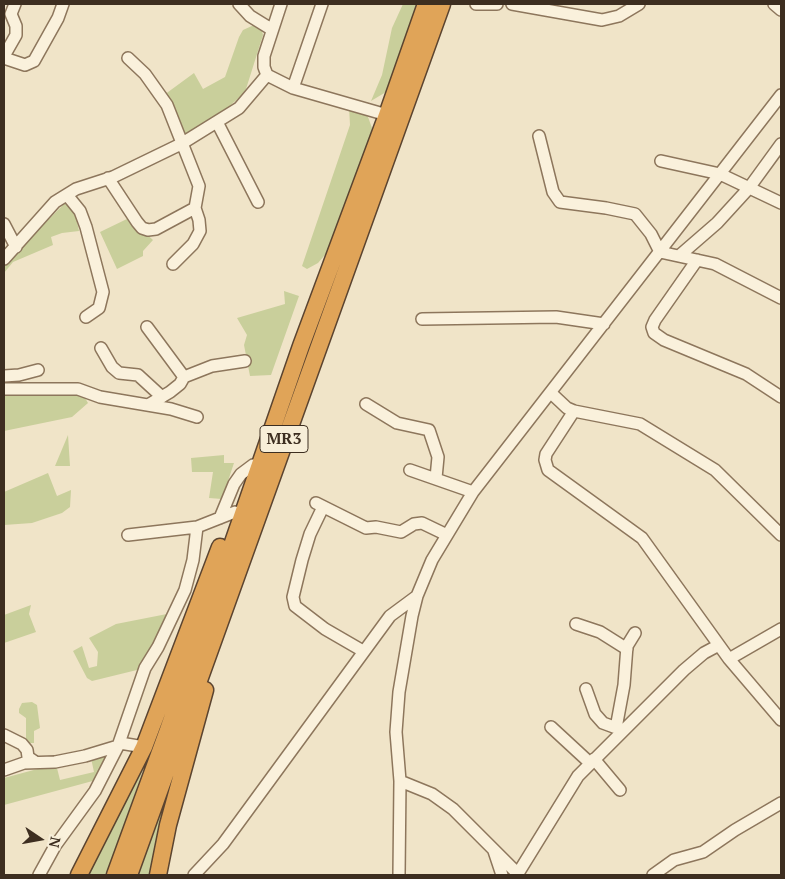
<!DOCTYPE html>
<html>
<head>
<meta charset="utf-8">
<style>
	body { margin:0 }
	#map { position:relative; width:785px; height:879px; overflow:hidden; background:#f0e4c8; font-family:"PT Serif",serif }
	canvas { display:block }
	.frame { position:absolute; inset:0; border:5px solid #3d2e20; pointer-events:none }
	.north { position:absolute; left:15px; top:814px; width:50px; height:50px; -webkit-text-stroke:4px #f7eed8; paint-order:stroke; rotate:102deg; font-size:14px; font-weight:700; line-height:20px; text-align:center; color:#3d2e20 }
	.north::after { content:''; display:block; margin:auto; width:18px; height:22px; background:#3d2e20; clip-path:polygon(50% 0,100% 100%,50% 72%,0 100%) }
</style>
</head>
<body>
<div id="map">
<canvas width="785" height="879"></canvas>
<div class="frame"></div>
<div class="north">N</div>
</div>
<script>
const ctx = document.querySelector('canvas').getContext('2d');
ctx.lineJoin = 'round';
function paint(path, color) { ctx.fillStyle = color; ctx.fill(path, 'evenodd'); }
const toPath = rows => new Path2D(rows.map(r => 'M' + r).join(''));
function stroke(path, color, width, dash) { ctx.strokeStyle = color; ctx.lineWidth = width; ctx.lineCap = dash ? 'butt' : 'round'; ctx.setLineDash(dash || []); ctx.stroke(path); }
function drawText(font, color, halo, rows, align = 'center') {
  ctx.font = font + ' "PT Serif",serif'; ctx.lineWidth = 4.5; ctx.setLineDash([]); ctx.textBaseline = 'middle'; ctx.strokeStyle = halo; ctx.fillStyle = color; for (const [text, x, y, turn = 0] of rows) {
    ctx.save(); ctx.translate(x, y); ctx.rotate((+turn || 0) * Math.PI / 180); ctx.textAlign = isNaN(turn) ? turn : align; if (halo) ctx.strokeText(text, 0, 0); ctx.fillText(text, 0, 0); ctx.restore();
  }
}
const green = toPath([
	[403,4,418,4,386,92,371,101,382,75,392,28],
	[254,25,262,31,263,35,246,89,242,95,224,111,182,137,164,95,194,73,203,89,225,77,239,37,243,30],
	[349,107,362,111,368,117,372,128,371,139,330,249,318,263,307,269,302,266,350,125],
	[67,201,74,207,79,231,62,233,51,237,53,245,13,262,4,273,4,264],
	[129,218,153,240,143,251,143,256,117,269,100,232],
	[284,291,299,296,271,375,250,376,244,345,247,335,237,318,285,304],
	[53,392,79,396,85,398,88,403,72,417,4,431,4,393],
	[68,435,70,466,55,466],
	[224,455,224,463,234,463,222,499,209,498,213,472,192,472,191,458],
	[48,473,57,496,71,490,70,507,62,513,32,523,4,525,4,492],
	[31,605,29,614,36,632,4,643,4,615],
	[172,613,141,669,92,681,87,678,73,651,82,646,89,668,97,666,98,652,89,638,116,624],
	[32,702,37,705,40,728,34,731,34,743,26,743,26,718,19,713,19,709,22,703],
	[114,750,100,779,4,805,4,778,56,764,60,780,94,772,91,758],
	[146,761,107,875,86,875],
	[172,775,174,775,153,875,136,875]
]);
const minor = toPath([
	[239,4,250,16,271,29],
	[281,4,264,56,264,67,267,75,293,88,387,115],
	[476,4,497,4],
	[512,4,602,20,619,16,639,4],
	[774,4,781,10],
	[4,56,16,35,16,26,11,14,15,4],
	[4,58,25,65,34,61,58,18,63,4],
	[128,58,145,74,167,105,199,186,195,208,199,220,200,231,193,244,173,264],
	[293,88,322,4],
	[217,122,258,202],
	[539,136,553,192,560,202,606,208,635,214,651,234,660,252,715,264,781,298],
	[661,161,720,174,781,203],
	[108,178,137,222,142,228,148,230,156,229,195,208],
	[67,195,80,211,86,227,103,292,99,308,86,317],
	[4,224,16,247],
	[679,256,717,223,749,188,781,144],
	[4,259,55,202,76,189,113,177,181,144,239,108,267,75],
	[697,260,655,320,652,327,654,333,664,340,746,374,781,397],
	[422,319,556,317,604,324],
	[147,327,184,377,180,384,170,392,148,405],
	[101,348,112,367,119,373,138,375,162,397],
	[4,376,19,375,38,370],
	[184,377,212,366,245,361],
	[4,389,78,389,100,397,171,409,197,417],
	[551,393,567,408,574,411,640,424,715,470,781,535],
	[366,404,397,423,429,430,438,457,436,478],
	[574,411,546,454,545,460,548,470,642,538,729,659],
	[410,470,473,492],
	[316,503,366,528,376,527,401,532,414,524,422,523,447,535],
	[323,507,310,534,302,560,293,597,295,606,325,629,363,651],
	[220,518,234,484,241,474,253,465],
	[128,535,197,527,235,512],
	[576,624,600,632,627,649],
	[781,629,729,659,781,720],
	[586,689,595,714,603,723,622,730],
	[551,727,590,763],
	[616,728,624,685,627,646,635,633],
	[4,735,22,744,27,750,28,757,34,761],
	[120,743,144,747],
	[594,759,620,790],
	[4,770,24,763,55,762,85,756,118,746],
	[400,781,432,794,453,809,519,875],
	[494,851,502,875],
	[39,875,55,846,95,791,118,746,145,668,158,647,185,590,193,560,197,527],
	[194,875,223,844,390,616,417,596],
	[399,875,400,781,396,732,399,692,412,616,417,596,432,560,473,492,781,95],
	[517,875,578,776,684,670,704,653,719,645],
	[653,875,674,860,703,852,735,830,781,803]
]);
const highway = toPath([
	[79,875,144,747,220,547],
	[115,875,168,730,301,346,387,115,426,4],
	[129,875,442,4],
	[158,875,168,825,205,690]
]);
const shields = [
	[284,439,48]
];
const shieldNames = [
	["MR3",284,439]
];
paint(green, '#c9cf9b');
stroke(minor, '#8d765c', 14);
stroke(highway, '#5b4430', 19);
stroke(minor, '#faf1dc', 11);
stroke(highway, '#e0a458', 16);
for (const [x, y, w] of shields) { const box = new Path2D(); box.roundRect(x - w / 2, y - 13.5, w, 27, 4); ctx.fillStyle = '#f7eed8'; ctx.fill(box); stroke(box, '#3d2e20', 1); }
drawText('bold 16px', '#3d2e20', null, shieldNames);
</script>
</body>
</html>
